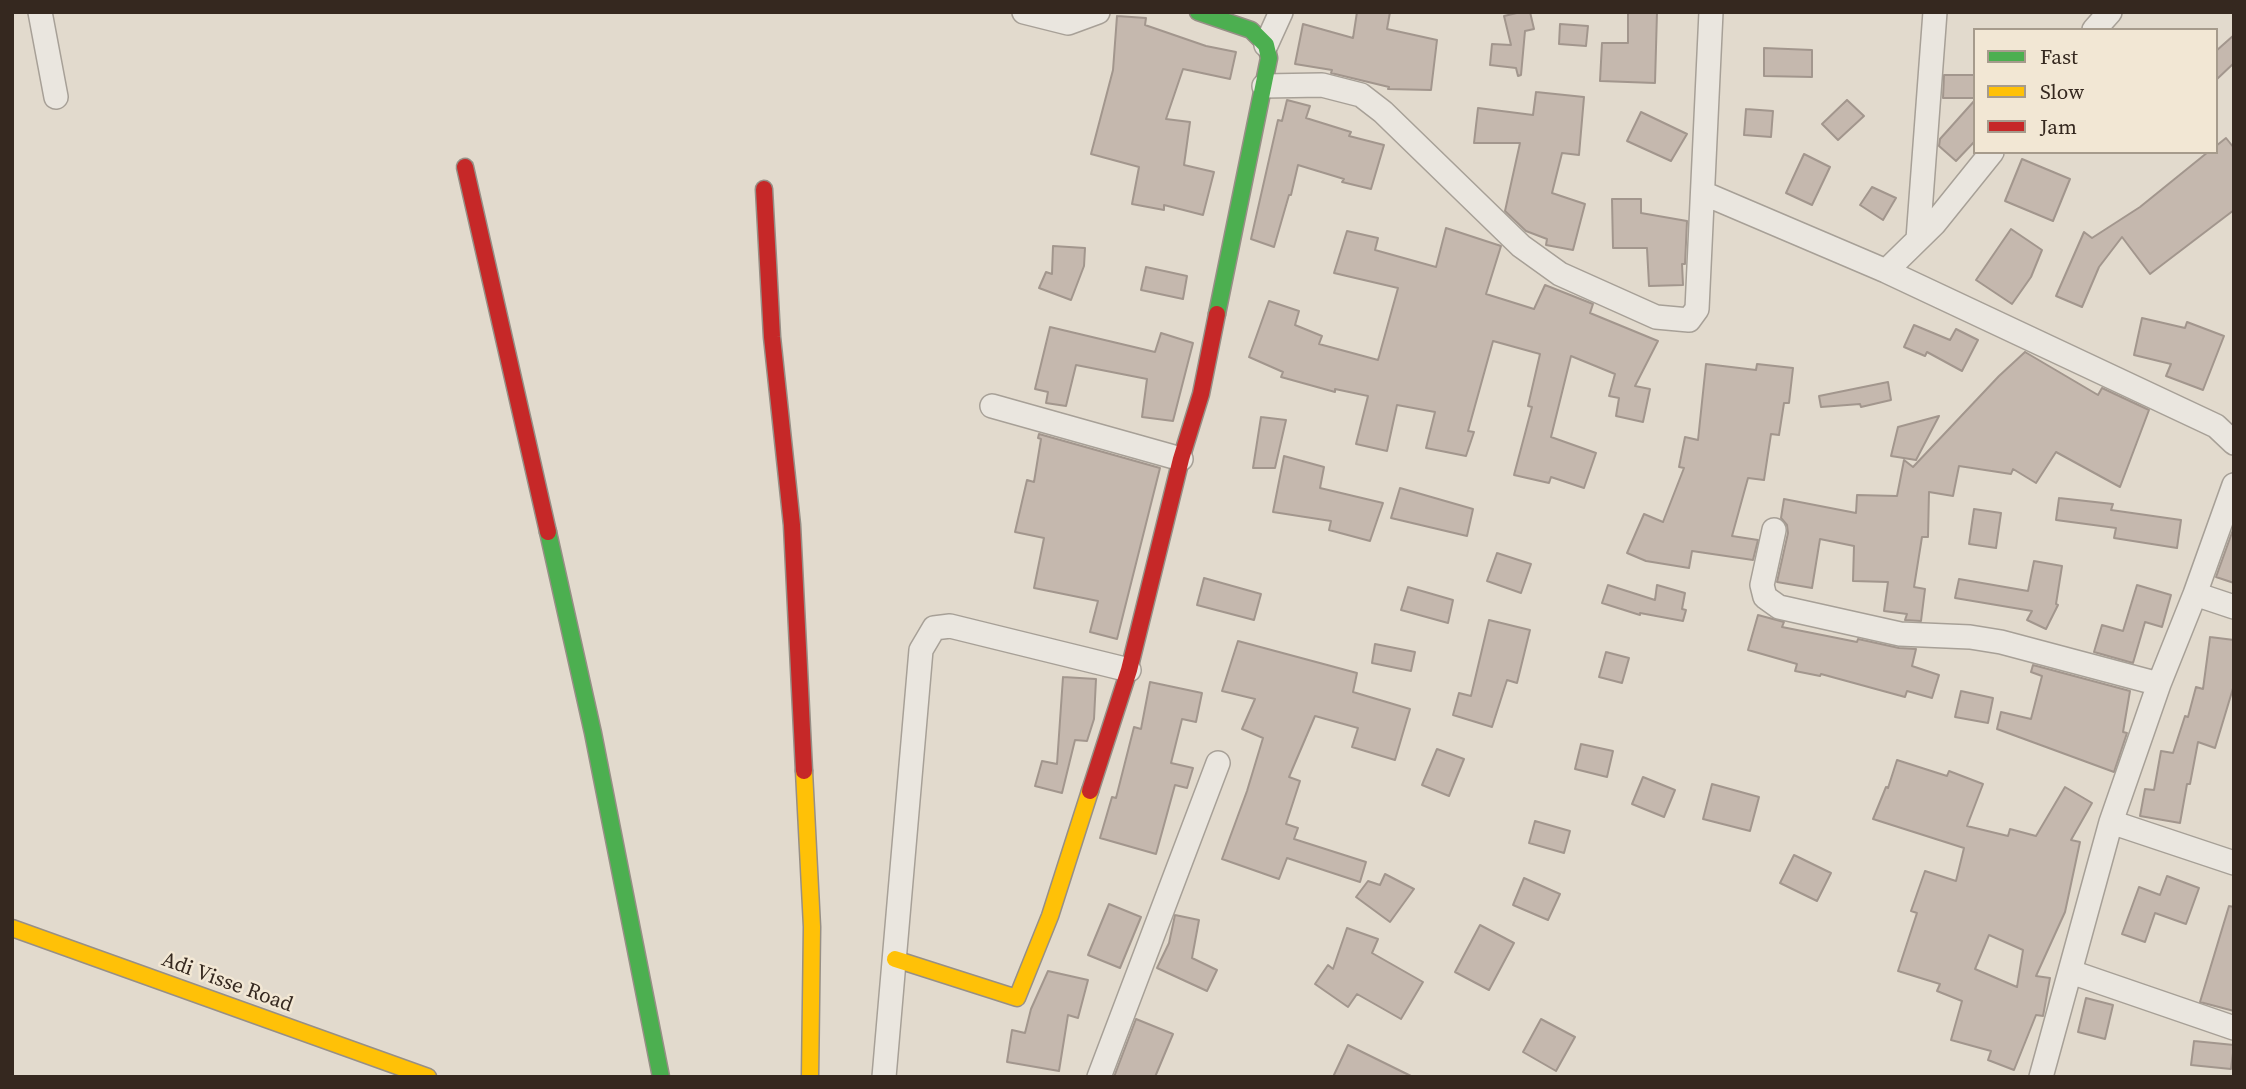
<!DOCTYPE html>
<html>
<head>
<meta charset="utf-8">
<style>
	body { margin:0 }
	#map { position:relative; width:2246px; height:1089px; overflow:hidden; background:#e2dacd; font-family:"Source Serif 4",serif }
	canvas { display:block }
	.frame { position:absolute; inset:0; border:14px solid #35281f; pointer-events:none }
	.legend { position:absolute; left:1973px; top:28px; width:245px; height:126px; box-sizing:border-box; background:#f2e7d4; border:2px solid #a69b8c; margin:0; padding:9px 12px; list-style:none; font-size:21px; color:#35281f }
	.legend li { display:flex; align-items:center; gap:14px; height:35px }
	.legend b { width:35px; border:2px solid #a69b8c }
</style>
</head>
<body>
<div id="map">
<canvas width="2246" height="1089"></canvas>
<div class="frame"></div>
<ul class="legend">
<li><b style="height:9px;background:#4caf50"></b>Fast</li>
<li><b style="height:9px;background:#ffc107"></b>Slow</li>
<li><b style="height:9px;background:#c62828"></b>Jam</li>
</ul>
</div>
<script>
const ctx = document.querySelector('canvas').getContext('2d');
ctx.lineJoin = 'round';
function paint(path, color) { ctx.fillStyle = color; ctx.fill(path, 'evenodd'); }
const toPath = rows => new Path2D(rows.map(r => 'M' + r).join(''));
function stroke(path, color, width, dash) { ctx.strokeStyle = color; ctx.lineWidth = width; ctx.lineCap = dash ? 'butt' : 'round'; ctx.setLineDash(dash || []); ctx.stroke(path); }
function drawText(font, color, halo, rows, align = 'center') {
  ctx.font = font + ' "Source Serif 4",serif'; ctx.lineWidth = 5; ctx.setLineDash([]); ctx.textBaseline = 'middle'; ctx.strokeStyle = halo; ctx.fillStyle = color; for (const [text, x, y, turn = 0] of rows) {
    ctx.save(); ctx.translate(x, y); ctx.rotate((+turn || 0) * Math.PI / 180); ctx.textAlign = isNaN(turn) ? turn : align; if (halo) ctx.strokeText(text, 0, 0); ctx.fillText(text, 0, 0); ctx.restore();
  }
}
const building = toPath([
	[1357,12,1390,12,1387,29,1437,40,1431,90,1388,89,1389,87,1331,73,1332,70,1295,64,1303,24,1353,38,1357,12],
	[1521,12,1530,12,1534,29,1525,31,1521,75,1518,76,1516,68,1490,65,1492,44,1511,45,1504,16,1521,12],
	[1628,12,1657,12,1655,83,1600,81,1602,43,1628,43,1628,12],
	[1117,16,1146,18,1145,25,1206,46,1236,52,1230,79,1183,69,1166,119,1190,122,1184,165,1214,172,1203,215,1164,205,1164,210,1132,204,1139,167,1091,154,1113,70,1117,16],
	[1560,24,1588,26,1586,46,1559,44,1560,24],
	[2234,35,2234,63,2216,80,2216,51,2234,35],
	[1764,48,1812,50,1812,77,1764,76,1764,48],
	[1944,75,1975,75,1975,98,1943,98,1944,75],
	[1536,92,1584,97,1579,155,1562,153,1552,193,1585,204,1573,250,1546,245,1547,239,1526,231,1505,211,1520,143,1474,143,1478,108,1533,115,1536,92],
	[1287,100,1310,106,1306,118,1351,132,1349,136,1384,145,1371,189,1342,182,1344,179,1298,165,1291,195,1289,195,1274,247,1251,239,1278,120,1282,121,1287,100],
	[1847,100,1864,116,1838,140,1822,124,1847,100],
	[1975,100,1975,141,1956,161,1939,146,1940,139,1975,100],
	[1746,109,1773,111,1771,137,1744,135,1746,109],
	[1641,112,1687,134,1671,161,1627,141,1641,112],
	[2226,138,2234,148,2234,210,2150,274,2122,237,2099,267,2082,307,2056,296,2084,232,2092,238,2140,207,2208,152,2216,152,2216,146,2226,138],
	[1804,154,1830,167,1812,205,1786,193,1804,154],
	[2022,159,2070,179,2053,221,2005,201,2022,159],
	[1872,187,1896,198,1883,220,1860,205,1872,187],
	[1612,199,1641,199,1641,213,1687,221,1685,264,1682,264,1683,285,1649,286,1647,248,1613,248,1612,199],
	[1446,228,1501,246,1486,294,1534,309,1545,285,1593,304,1590,313,1658,341,1635,386,1650,389,1643,422,1616,416,1619,398,1609,396,1615,374,1571,356,1551,437,1596,453,1584,488,1551,477,1549,483,1514,475,1532,407,1528,406,1540,354,1493,341,1468,431,1474,432,1466,456,1426,448,1435,412,1397,405,1387,451,1356,444,1368,396,1335,389,1335,392,1281,377,1283,372,1249,357,1269,301,1299,311,1295,325,1322,336,1319,344,1378,360,1398,288,1334,273,1347,231,1378,238,1375,250,1436,267,1446,228],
	[2011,229,2042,250,2031,277,2012,304,1976,280,2011,229],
	[1053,246,1085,248,1084,266,1071,300,1039,288,1046,272,1052,274,1053,246],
	[1146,267,1187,276,1183,299,1141,290,1146,267],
	[2142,318,2185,328,2187,322,2224,336,2203,390,2166,376,2171,364,2134,355,2142,318],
	[1914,325,1950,340,1956,329,1978,340,1962,371,1927,352,1925,356,1904,347,1914,325],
	[1050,327,1155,352,1161,333,1193,343,1173,421,1142,417,1147,379,1076,365,1066,406,1046,403,1048,392,1035,389,1050,327],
	[2025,352,2098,395,2102,388,2149,410,2120,487,2056,452,2036,483,2013,469,2011,474,1959,466,1953,496,1929,492,1928,537,1922,537,1914,587,1925,589,1921,621,1905,620,1907,614,1884,611,1888,582,1853,581,1854,546,1820,539,1812,588,1777,582,1788,533,1787,525,1781,518,1784,499,1856,513,1857,495,1897,496,1904,460,1913,467,1999,376,2025,352],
	[1706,364,1756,370,1757,364,1793,368,1789,403,1784,403,1779,435,1771,434,1764,480,1748,478,1732,536,1758,540,1753,560,1692,551,1689,568,1646,561,1627,553,1644,514,1663,522,1684,468,1679,467,1685,437,1698,440,1706,364],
	[1888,382,1891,400,1861,407,1860,404,1821,407,1819,396,1888,382],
	[1939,416,1916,460,1891,456,1898,427,1939,416],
	[1261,417,1286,420,1275,468,1253,468,1261,417],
	[1039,434,1160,468,1117,639,1090,632,1098,601,1034,588,1044,538,1015,532,1027,480,1034,482,1041,439,1038,438,1039,434],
	[1284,456,1324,467,1320,488,1383,503,1370,541,1329,530,1331,521,1273,512,1284,456],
	[1400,488,1473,509,1467,536,1391,518,1400,488],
	[2059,498,2113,504,2111,510,2181,520,2177,548,2114,538,2116,528,2056,520,2059,498],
	[1974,509,2001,513,1996,548,1969,544,1974,509],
	[2234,527,2234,583,2216,577,2234,527],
	[1497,553,1531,564,1521,593,1487,581,1497,553],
	[2034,561,2062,566,2056,604,2058,605,2046,629,2027,620,2032,611,1955,598,1959,579,2028,591,2034,561],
	[1204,578,1261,594,1254,620,1197,605,1204,578],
	[1608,585,1655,600,1657,585,1685,593,1682,609,1686,610,1683,621,1640,613,1640,615,1602,603,1608,585],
	[2137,585,2171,595,2162,627,2145,622,2133,663,2094,652,2102,625,2123,631,2137,585],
	[1408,587,1453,600,1448,623,1401,610,1408,587],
	[1758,615,1784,622,1782,627,1857,642,1858,639,1899,648,1916,649,1912,666,1939,675,1932,698,1907,691,1905,697,1821,674,1820,676,1795,671,1797,664,1748,650,1758,615],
	[1489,620,1530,630,1517,683,1507,680,1492,727,1453,715,1459,693,1471,696,1489,620],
	[2210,637,2234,640,2234,685,2215,748,2198,742,2190,784,2187,784,2180,823,2140,816,2145,789,2154,790,2161,751,2173,753,2185,716,2188,717,2196,687,2203,689,2210,637],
	[1238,641,1357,673,1353,692,1410,709,1395,760,1352,747,1358,728,1315,716,1289,777,1300,781,1286,824,1298,828,1294,839,1366,862,1360,882,1287,858,1279,879,1222,859,1247,791,1263,738,1242,729,1255,699,1222,691,1238,641],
	[1375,644,1415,652,1411,671,1372,663,1375,644],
	[1606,652,1629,658,1622,683,1599,677,1606,652],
	[2033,665,2130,691,2123,732,2127,733,2114,772,1997,729,2001,712,2031,719,2042,676,2031,672,2033,665],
	[1063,677,1096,679,1094,719,1087,741,1075,740,1062,793,1035,786,1042,761,1057,764,1063,677],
	[1150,682,1202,693,1196,722,1182,719,1171,763,1193,768,1187,788,1175,785,1156,854,1100,838,1112,797,1116,798,1134,727,1141,729,1150,682],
	[1961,691,1993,698,1988,723,1955,717,1961,691],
	[1581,744,1613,751,1607,777,1575,769,1581,744],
	[1437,749,1464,759,1449,796,1422,785,1437,749],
	[1897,760,1947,776,1949,771,1983,784,1967,826,2008,836,2010,829,2036,836,2065,787,2092,803,2071,840,2080,842,2065,912,2036,976,2050,978,2043,1016,2036,1015,2014,1070,1988,1060,1991,1051,1951,1040,1962,1001,1937,991,1940,984,1898,971,1917,913,1911,911,1925,871,1956,881,1964,848,1873,819,1886,787,1888,788,1897,760],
	[1989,935,2023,950,2017,987,1975,969,1989,935],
	[1643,777,1675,790,1664,817,1632,804,1643,777],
	[1712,784,1759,797,1750,831,1703,819,1712,784],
	[1535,821,1570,831,1564,853,1529,843,1535,821],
	[1794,855,1831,873,1817,901,1780,883,1794,855],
	[1385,874,1414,889,1390,922,1356,897,1368,881,1380,885,1385,874],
	[2167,876,2199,888,2186,924,2155,913,2145,942,2122,934,2139,887,2160,895,2167,876],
	[1524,878,1560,894,1548,920,1513,905,1524,878],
	[1109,904,1141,917,1120,968,1088,955,1109,904],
	[2229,906,2234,907,2234,1011,2200,1002,2229,906],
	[1175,915,1199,920,1192,958,1217,970,1207,991,1157,968,1169,943,1175,915],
	[1480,925,1514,943,1489,990,1455,972,1480,925],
	[1347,928,1378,939,1372,953,1423,982,1401,1019,1357,994,1348,1007,1315,984,1328,965,1333,969,1347,928],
	[1048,971,1088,980,1078,1018,1068,1015,1059,1071,1007,1062,1012,1030,1025,1033,1031,1009,1048,971],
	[2086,998,2113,1005,2105,1039,2078,1032,2086,998],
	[1136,1019,1173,1034,1155,1077,1114,1077,1136,1019],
	[1541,1019,1575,1037,1556,1071,1523,1052,1541,1019],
	[2194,1041,2234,1045,2231,1069,2191,1065,2194,1041],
	[1348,1045,1413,1077,1333,1077,1348,1045]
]);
const street = toPath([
	[40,12,56,97],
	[1024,12,1068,23,1098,12],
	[2094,30,2110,12],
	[1266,45,1281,12],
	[1264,86,1322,85,1361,95,1383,112,1521,246,1560,274,1656,317,1689,320,1697,309,1711,12],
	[1703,193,1886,271,2216,426,2234,443],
	[1918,239,1935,12],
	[1886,271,1934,224,1992,152],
	[992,406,1181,459],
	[1774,530,1762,585,1765,597,1779,607,1900,634,1970,637,2001,642,2159,684],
	[2195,594,2234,607],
	[2111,822,2234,863],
	[2071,972,2234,1028],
	[884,1077,921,650,934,628,950,626,1129,670],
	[1099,1077,1218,763],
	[2041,1077,2111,822,2159,684,2195,594,2234,485]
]);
const fast = toPath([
	[1198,12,1251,30,1266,45,1269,58,1217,314],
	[548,532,593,733,661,1077]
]);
const slow = toPath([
	[804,771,812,927,810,1077],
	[12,928,428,1077],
	[895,959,1017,998,1050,916,1090,791]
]);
const jam = toPath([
	[465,167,548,532],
	[764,189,772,337,792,525,804,771],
	[1090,791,1129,670,1181,459,1201,394,1217,314]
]);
const streetNames = [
	["Adi Visse Road",227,983,20]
];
paint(building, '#c5b8ae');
stroke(building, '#a2968d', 2);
stroke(street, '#a7a097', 26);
stroke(fast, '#978f86', 19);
stroke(slow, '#978f86', 19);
stroke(jam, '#978f86', 19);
stroke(street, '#eae6df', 23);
stroke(fast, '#4caf50', 16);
stroke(slow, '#ffc107', 16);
stroke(jam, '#c62828', 16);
drawText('21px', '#35281f', '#f2e7d4', streetNames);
</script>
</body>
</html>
